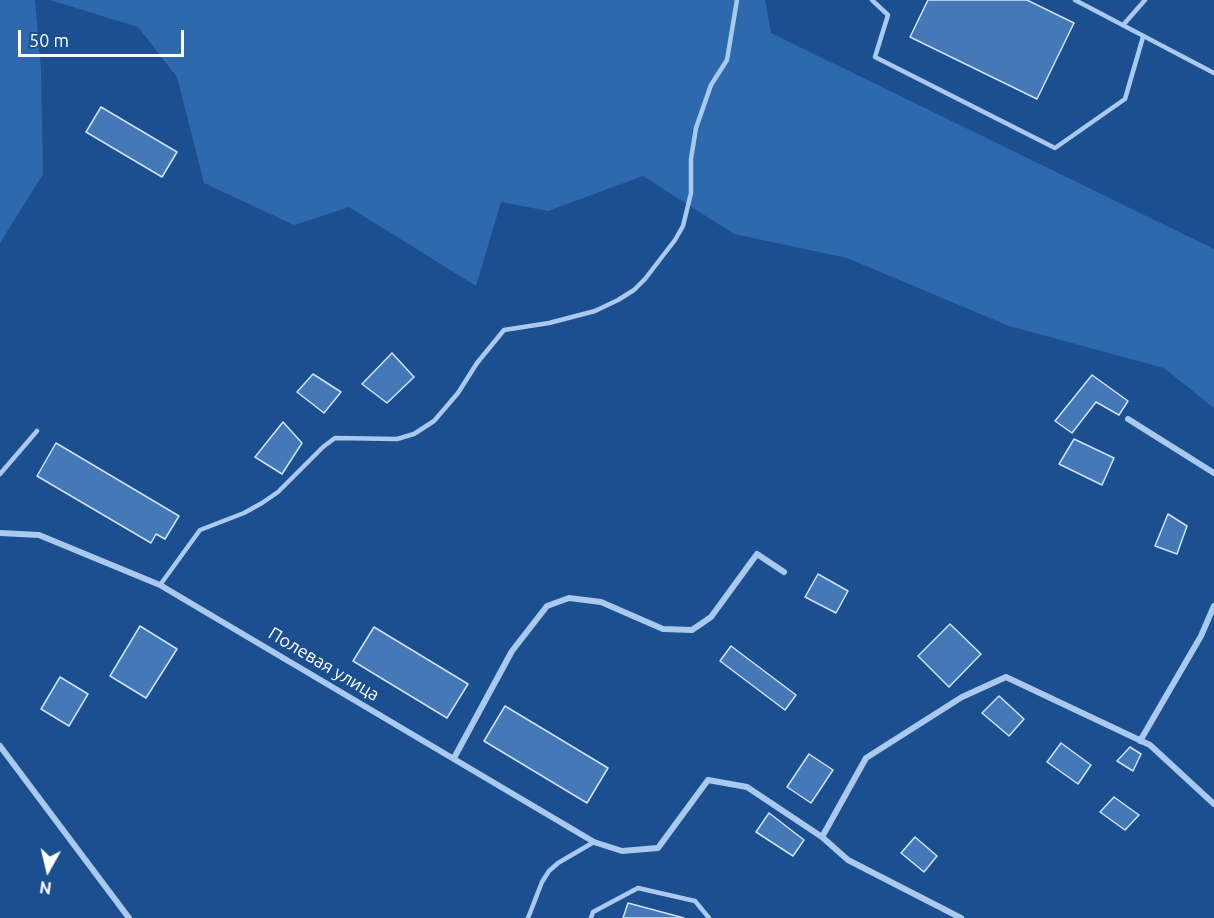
<!DOCTYPE html>
<html>
<head>
<meta charset="utf-8">
<style>
	body { margin:0 }
	#map { position:relative; width:1214px; height:918px; overflow:hidden; background:#1b4f8f; font-family:Ubuntu,sans-serif }
	canvas { display:block }
	.north { position:absolute; left:18px; top:840px; width:60px; height:60px; -webkit-text-stroke:4px #1b4f8f; paint-order:stroke; rotate:188deg; font-size:16px; font-weight:700; line-height:24px; text-align:center; color:#fff }
	.north::after { content:''; display:block; margin:auto; width:21px; height:27px; background:#fff; clip-path:polygon(50% 0,100% 100%,50% 72%,0 100%) }
	.scale { position:absolute; left:18px; top:30px; width:166px; height:27px; box-sizing:border-box; border:3px solid #fff; border-top:0; padding-left:8px; font-size:18px; line-height:21px; white-space:nowrap; color:#fff; -webkit-text-stroke:4px #1b4f8f; paint-order:stroke }
</style>
</head>
<body>
<div id="map">
<canvas width="1214" height="918"></canvas>
<div class="north">N</div>
<div class="scale">50 m</div>
</div>
<script>
const ctx = document.querySelector('canvas').getContext('2d');
ctx.lineJoin = 'round';
function paint(path, color) { ctx.fillStyle = color; ctx.fill(path, 'evenodd'); }
const toPath = rows => new Path2D(rows.map(r => 'M' + r).join(''));
function stroke(path, color, width, dash) { ctx.strokeStyle = color; ctx.lineWidth = width; ctx.lineCap = dash ? 'butt' : 'round'; ctx.setLineDash(dash || []); ctx.stroke(path); }
function drawText(font, color, halo, rows, align = 'center') {
  ctx.font = font + ' Ubuntu,sans-serif'; ctx.lineWidth = 4.5; ctx.setLineDash([]); ctx.textBaseline = 'middle'; ctx.strokeStyle = halo; ctx.fillStyle = color; for (const [text, x, y, turn = 0] of rows) {
    ctx.save(); ctx.translate(x, y); ctx.rotate((+turn || 0) * Math.PI / 180); ctx.textAlign = isNaN(turn) ? turn : align; if (halo) ctx.strokeText(text, 0, 0); ctx.fillText(text, 0, 0); ctx.restore();
  }
}
const green = toPath([
	[0,0,35,0,41,69,43,174,0,243],
	[50,0,765,0,771,33,1214,249,1214,408,1164,368,1009,326,847,258,734,234,643,176,548,211,501,202,476,286,349,207,294,225,204,183,177,77,138,27]
]);
const building = toPath([
	[928,0,1027,0,1074,23,1037,99,910,37,928,0],
	[101,107,177,152,162,177,86,132,101,107],
	[392,353,414,377,387,403,362,384,392,353],
	[313,374,341,392,324,413,297,392,313,374],
	[1092,375,1128,401,1119,415,1096,402,1072,433,1055,421,1092,375],
	[283,422,302,443,282,474,255,457,283,422],
	[1074,439,1114,458,1102,485,1059,464,1074,439],
	[56,443,179,516,165,539,156,534,151,543,37,476,56,443],
	[1168,514,1187,526,1177,554,1155,546,1168,514],
	[818,574,848,591,836,613,805,597,818,574],
	[950,624,981,654,949,687,918,656,950,624],
	[140,626,177,649,146,698,110,676,140,626],
	[374,627,468,684,447,718,353,661,374,627],
	[731,646,796,695,785,710,720,661,731,646],
	[60,677,88,694,69,726,41,709,60,677],
	[999,696,1024,719,1009,736,982,713,999,696],
	[505,706,608,768,587,803,484,741,505,706],
	[1061,743,1091,765,1078,784,1047,762,1061,743],
	[1130,747,1141,754,1133,771,1117,761,1130,747],
	[809,754,833,770,811,803,787,787,809,754],
	[1114,797,1139,815,1125,830,1100,812,1114,797],
	[769,813,804,840,793,856,756,832,769,813],
	[915,837,937,856,924,872,901,853,915,837],
	[628,903,684,918,623,918,628,903]
]);
const service = toPath([
	[872,0,888,15,875,57,1055,148,1125,99,1143,37],
	[1075,0,1214,73],
	[1124,24,1145,0],
	[0,474,37,431],
	[160,585,200,530,244,513,262,503,278,492,323,447,335,438,397,439,414,434,434,421,458,393,477,363,504,330,549,323,595,311,618,300,634,290,645,279,675,240,683,226,691,193,691,159,696,128,711,85,727,60,737,0],
	[528,918,542,882,549,871,558,863,594,842],
	[591,918,593,912,638,888,695,901,709,918]
]);
const minor = toPath([
	[1128,419,1214,473],
	[0,533,39,535,160,585,594,842,622,851,658,848,708,780,747,787,822,837,866,758,962,697,1006,677,1150,745,1214,804],
	[1140,741,1201,636,1214,606],
	[0,746,129,918],
	[454,758,512,651,547,606,569,598,601,602,663,629,692,630,711,617,757,554,784,572],
	[822,837,848,860,961,918]
]);
const streetNames = [
	["Полевая улица",324,664,31]
];
paint(green, '#2e69ad');
paint(building, '#4478b7');
stroke(building, '#cfe3fa', 1.5);
stroke(service, '#a9c9ee', 4.5);
stroke(minor, '#a9c9ee', 6);
drawText('18px', '#fff', '#1b4f8f', streetNames);
</script>
</body>
</html>
